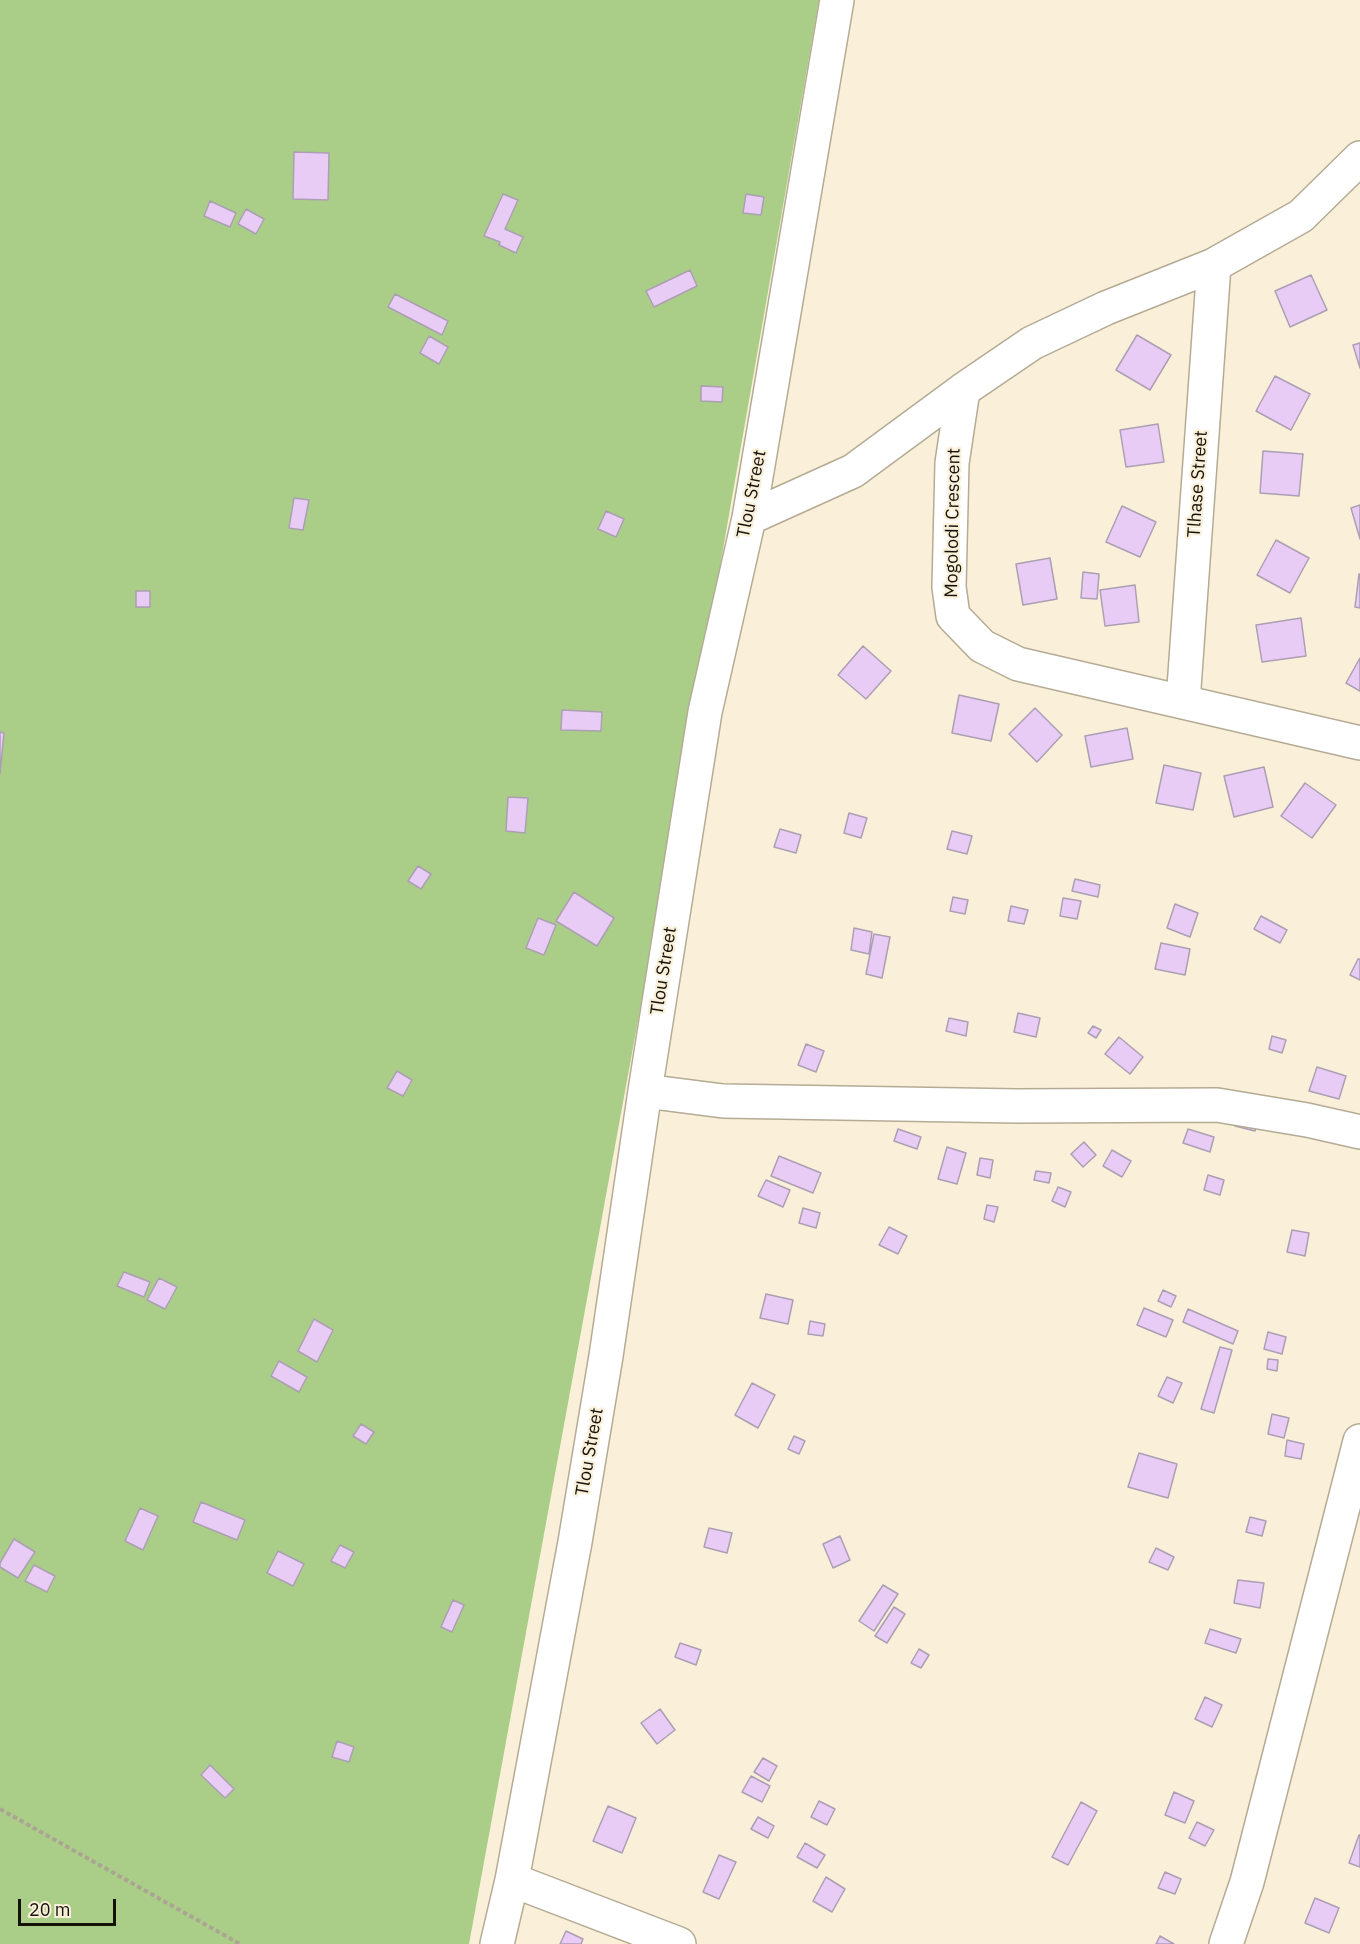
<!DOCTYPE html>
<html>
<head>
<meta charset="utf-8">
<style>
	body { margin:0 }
	#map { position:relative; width:1360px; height:1944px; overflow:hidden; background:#faf0d9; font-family:"IBM Plex Sans",sans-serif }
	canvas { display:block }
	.scale { position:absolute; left:18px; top:1899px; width:98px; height:27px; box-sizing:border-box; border:3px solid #15120a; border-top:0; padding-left:8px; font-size:18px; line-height:21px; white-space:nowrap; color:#15120a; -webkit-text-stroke:4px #faf0d9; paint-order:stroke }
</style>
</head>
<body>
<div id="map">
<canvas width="1360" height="1944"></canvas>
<div class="scale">20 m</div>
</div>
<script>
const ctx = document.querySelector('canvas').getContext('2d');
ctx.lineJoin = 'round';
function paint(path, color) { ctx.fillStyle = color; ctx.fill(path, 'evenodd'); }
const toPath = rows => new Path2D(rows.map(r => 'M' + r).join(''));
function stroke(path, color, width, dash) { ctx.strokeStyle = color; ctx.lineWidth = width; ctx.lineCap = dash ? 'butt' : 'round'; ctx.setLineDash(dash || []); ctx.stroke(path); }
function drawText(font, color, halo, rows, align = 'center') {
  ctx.font = font + ' "IBM Plex Sans",sans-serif'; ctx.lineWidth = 4.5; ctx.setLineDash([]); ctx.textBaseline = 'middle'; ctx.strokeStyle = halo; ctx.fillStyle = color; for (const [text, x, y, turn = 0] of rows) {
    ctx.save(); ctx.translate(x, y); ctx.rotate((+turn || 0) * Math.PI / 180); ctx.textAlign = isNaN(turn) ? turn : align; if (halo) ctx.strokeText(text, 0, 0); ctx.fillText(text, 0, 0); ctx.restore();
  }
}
const green = toPath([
	[0,0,819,0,697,698,469,1944,0,1944]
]);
const building = toPath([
	[294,152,329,153,328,200,293,199,294,152],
	[503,194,518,200,505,229,523,237,516,253,499,245,500,242,484,236,503,194],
	[746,194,764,197,761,215,743,213,746,194],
	[210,201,236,213,230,227,204,216,210,201],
	[246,209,264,219,256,234,238,224,246,209],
	[690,270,697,286,654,307,646,291,690,270],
	[1311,275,1327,310,1290,327,1275,291,1311,275],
	[395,294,448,321,442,335,388,307,395,294],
	[1137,335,1171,355,1150,390,1116,370,1137,335],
	[429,336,448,347,439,364,420,353,429,336],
	[1360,343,1360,368,1353,345,1360,343],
	[1275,376,1310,394,1291,430,1256,411,1275,376],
	[701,386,723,387,722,402,701,401,701,386],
	[1158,424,1164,462,1126,467,1120,430,1158,424],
	[1263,451,1303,454,1299,496,1260,493,1263,451],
	[294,498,309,500,303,530,289,528,294,498],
	[1360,505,1360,539,1351,508,1360,505],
	[1122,506,1156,522,1140,557,1106,542,1122,506],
	[606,511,624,519,616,537,598,529,606,511],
	[1276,540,1309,558,1290,593,1257,575,1276,540],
	[1050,558,1057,599,1023,605,1016,564,1050,558],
	[1083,572,1099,574,1097,599,1081,598,1083,572],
	[1359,574,1360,574,1360,608,1355,607,1359,574],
	[1135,585,1139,622,1105,626,1100,590,1135,585],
	[136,591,150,591,150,607,136,607,136,591],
	[1301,618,1306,656,1262,662,1256,625,1301,618],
	[863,646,891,671,866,699,838,675,863,646],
	[1360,658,1360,691,1346,683,1360,658],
	[959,695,999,704,991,741,952,733,959,695],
	[1035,708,1062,735,1037,762,1009,734,1035,708],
	[562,710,602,712,601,731,561,730,562,710],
	[1127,728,1133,759,1091,767,1085,736,1127,728],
	[0,732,4,733,0,774,0,732],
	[1164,765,1201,773,1193,810,1156,803,1164,765],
	[1264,767,1273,807,1234,817,1224,776,1264,767],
	[1305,783,1336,805,1312,838,1281,816,1305,783],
	[508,797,528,798,525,833,506,831,508,797],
	[849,813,867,818,861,838,844,833,849,813],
	[780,829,801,835,796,853,774,847,780,829],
	[952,831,972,836,967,854,947,849,952,831],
	[418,866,431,874,421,889,408,881,418,866],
	[1075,879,1100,885,1098,897,1072,891,1075,879],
	[574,892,614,918,597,946,556,921,574,892],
	[953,897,968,900,965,914,950,911,953,897],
	[1063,898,1081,901,1077,919,1060,916,1063,898],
	[1175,904,1198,913,1190,937,1167,928,1175,904],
	[1011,906,1028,910,1024,924,1008,921,1011,906],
	[1261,916,1287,930,1280,943,1254,929,1261,916],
	[538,918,556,925,544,955,526,948,538,918],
	[854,928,872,932,869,954,851,950,854,928],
	[874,934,890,937,882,978,866,974,874,934],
	[1161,943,1190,949,1185,975,1155,969,1161,943],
	[1358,959,1360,959,1360,980,1350,975,1358,959],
	[1018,1013,1040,1018,1036,1037,1014,1032,1018,1013],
	[949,1018,968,1022,966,1036,946,1031,949,1018],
	[1093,1026,1101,1030,1096,1038,1088,1033,1093,1026],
	[1272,1036,1286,1040,1282,1053,1269,1049,1272,1036],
	[1119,1037,1143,1057,1130,1074,1105,1054,1119,1037],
	[806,1044,824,1051,816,1072,798,1065,806,1044],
	[1317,1067,1346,1076,1339,1099,1309,1091,1317,1067],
	[397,1071,412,1080,403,1096,387,1088,397,1071],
	[1238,1111,1259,1118,1255,1131,1235,1126,1238,1111],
	[898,1129,921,1137,917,1149,894,1141,898,1129],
	[1188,1129,1214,1137,1210,1152,1183,1143,1188,1129],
	[1084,1142,1096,1155,1083,1167,1071,1154,1084,1142],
	[947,1147,966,1153,957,1184,938,1179,947,1147],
	[1112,1150,1131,1161,1122,1177,1103,1166,1112,1150],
	[779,1156,821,1173,813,1193,771,1176,779,1156],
	[980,1158,993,1160,990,1178,977,1175,980,1158],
	[1036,1171,1051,1173,1049,1183,1034,1180,1036,1171],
	[1208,1175,1224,1180,1220,1195,1204,1190,1208,1175],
	[766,1180,790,1190,783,1207,758,1196,766,1180],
	[1058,1187,1071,1192,1065,1207,1052,1201,1058,1187],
	[987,1205,998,1207,994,1222,984,1219,987,1205],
	[803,1208,820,1213,816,1228,799,1223,803,1208],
	[889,1227,907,1236,898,1254,879,1245,889,1227],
	[1292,1230,1309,1233,1305,1256,1287,1252,1292,1230],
	[124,1272,150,1282,144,1297,117,1286,124,1272],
	[159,1278,177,1287,165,1309,147,1300,159,1278],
	[1163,1290,1176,1296,1171,1307,1158,1301,1163,1290],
	[766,1294,793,1300,788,1324,760,1318,766,1294],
	[1144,1308,1173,1320,1166,1337,1137,1325,1144,1308],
	[1188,1309,1238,1331,1233,1344,1183,1322,1188,1309],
	[314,1319,333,1330,317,1362,298,1351,314,1319],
	[810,1321,825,1324,823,1336,808,1334,810,1321],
	[1268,1332,1286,1337,1282,1354,1264,1349,1268,1332],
	[1220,1347,1232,1350,1214,1413,1201,1409,1220,1347],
	[1268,1359,1278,1360,1277,1371,1267,1369,1268,1359],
	[279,1361,307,1377,299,1392,271,1376,279,1361],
	[1167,1377,1182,1383,1173,1403,1158,1396,1167,1377],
	[752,1383,775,1395,758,1428,735,1415,752,1383],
	[1272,1414,1289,1418,1284,1438,1268,1434,1272,1414],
	[361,1424,374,1432,366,1444,353,1436,361,1424],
	[794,1436,805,1441,799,1454,788,1449,794,1436],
	[1287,1440,1304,1444,1301,1459,1285,1456,1287,1440],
	[1139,1453,1177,1464,1168,1498,1128,1487,1139,1453],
	[201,1502,245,1520,237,1540,193,1522,201,1502],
	[140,1508,158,1516,143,1550,125,1541,140,1508],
	[1250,1517,1266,1521,1262,1536,1246,1532,1250,1517],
	[709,1528,732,1533,727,1553,704,1547,709,1528],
	[840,1536,850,1560,833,1568,823,1544,840,1536],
	[14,1539,35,1552,18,1578,0,1567,0,1563,14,1539],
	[340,1545,354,1552,345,1568,331,1561,340,1545],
	[1156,1548,1174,1557,1168,1570,1149,1562,1156,1548],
	[278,1551,304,1564,293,1586,267,1573,278,1551],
	[34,1565,55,1576,47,1592,25,1581,34,1565],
	[1238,1580,1264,1583,1260,1608,1234,1603,1238,1580],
	[883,1585,898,1594,874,1631,859,1621,883,1585],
	[453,1600,464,1605,452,1632,441,1627,453,1600],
	[894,1607,905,1614,887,1643,875,1636,894,1607],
	[1210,1629,1241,1639,1236,1653,1205,1643,1210,1629],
	[680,1643,701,1650,696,1665,675,1657,680,1643],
	[919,1649,929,1655,921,1668,911,1663,919,1649],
	[1205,1697,1222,1705,1212,1727,1195,1719,1205,1697],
	[660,1709,675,1730,657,1744,641,1723,660,1709],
	[337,1741,354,1747,349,1762,332,1757,337,1741],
	[763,1758,777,1766,769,1781,754,1772,763,1758],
	[210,1765,234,1789,225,1798,201,1775,210,1765],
	[751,1776,770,1786,762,1802,742,1792,751,1776],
	[1174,1792,1194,1801,1185,1823,1165,1815,1174,1792],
	[819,1801,835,1809,827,1825,811,1817,819,1801],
	[1081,1802,1097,1811,1068,1865,1052,1857,1081,1802],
	[608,1806,636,1818,622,1853,593,1841,608,1806],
	[758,1817,774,1826,768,1838,751,1829,758,1817],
	[1197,1822,1214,1830,1205,1846,1189,1838,1197,1822],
	[1359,1835,1360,1835,1360,1867,1349,1863,1359,1835],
	[805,1843,825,1855,817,1868,797,1857,805,1843],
	[719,1855,736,1862,719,1899,703,1892,719,1855],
	[1165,1872,1181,1879,1175,1894,1158,1888,1165,1872],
	[826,1877,845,1889,832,1912,813,1901,826,1877],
	[1315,1898,1339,1908,1329,1933,1305,1923,1315,1898],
	[566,1931,583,1939,581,1944,560,1944,566,1931],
	[1160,1936,1174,1944,1156,1944,1160,1936]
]);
const path = toPath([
	[0,1809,240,1944]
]);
const street = toPath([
	[1360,158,1301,216,1214,265,1106,308,1032,343,963,390,952,463,949,587,953,616,982,646,1018,664,1360,743],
	[749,518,853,471,963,390],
	[1183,702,1214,265],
	[645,1091,723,1101,1017,1106,1217,1105,1307,1120,1360,1132],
	[512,1880,679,1944],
	[497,1944,512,1880,575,1542,606,1356,645,1091,705,712,749,518,837,0],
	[1226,1944,1247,1882,1360,1441]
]);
const streetNames = [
	["Tlhase Street",1198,484,-86],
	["Tlou Street",752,494,-79],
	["Mogolodi Crescent",953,523,-89],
	["Tlou Street",664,971,-81],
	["Tlou Street",590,1452,-80]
];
paint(green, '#aace88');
paint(building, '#e9ccf6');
stroke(building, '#ac9fb3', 1.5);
stroke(street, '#b5ab95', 36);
stroke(path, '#aca493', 4, [4.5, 3]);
stroke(street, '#fff', 33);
drawText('18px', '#15120a', '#faf0d9', streetNames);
</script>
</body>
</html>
